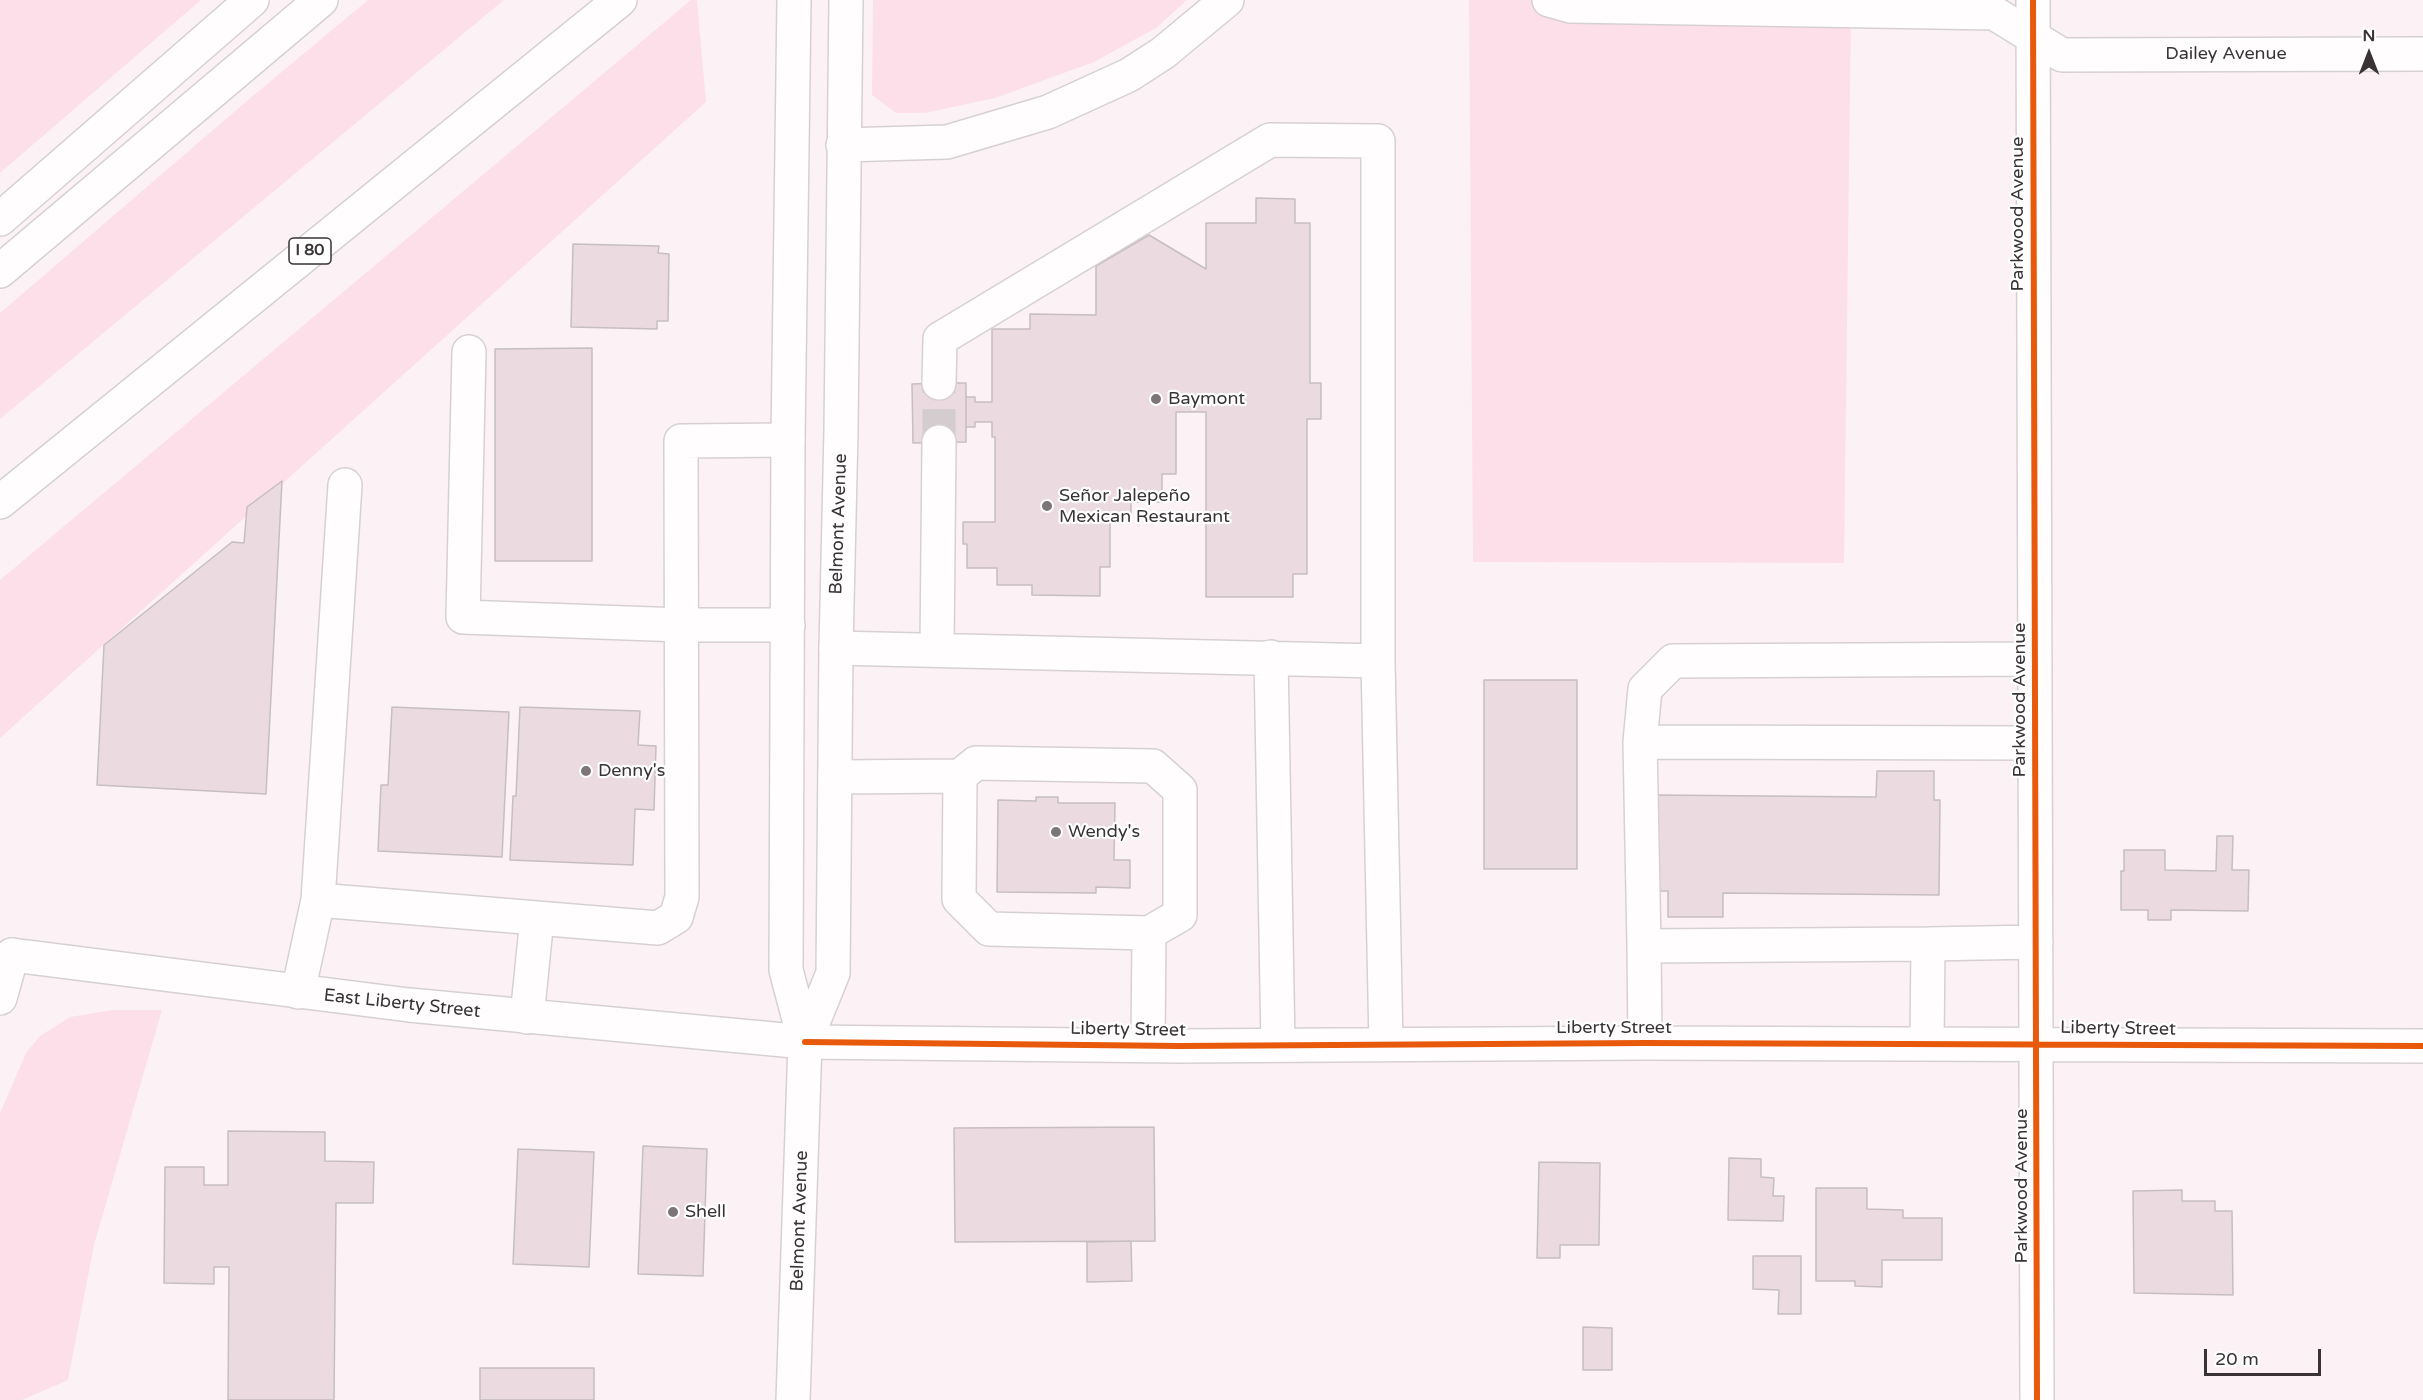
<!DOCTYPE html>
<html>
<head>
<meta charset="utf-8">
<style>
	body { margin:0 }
	#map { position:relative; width:2423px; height:1400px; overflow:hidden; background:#fcf2f5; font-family:"Varela Round",sans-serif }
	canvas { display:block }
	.north { position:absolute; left:2339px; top:24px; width:60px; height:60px; -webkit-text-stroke:4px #fff; paint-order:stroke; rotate:0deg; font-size:16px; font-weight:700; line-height:24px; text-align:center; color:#393335 }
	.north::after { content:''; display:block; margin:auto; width:21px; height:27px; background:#393335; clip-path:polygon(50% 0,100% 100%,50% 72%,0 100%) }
	.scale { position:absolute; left:2204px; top:1349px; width:117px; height:27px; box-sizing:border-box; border:3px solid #393335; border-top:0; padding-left:8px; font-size:18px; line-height:21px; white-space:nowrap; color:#393335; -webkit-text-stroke:4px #fff; paint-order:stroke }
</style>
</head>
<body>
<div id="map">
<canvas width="2423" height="1400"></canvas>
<div class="north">N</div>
<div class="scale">20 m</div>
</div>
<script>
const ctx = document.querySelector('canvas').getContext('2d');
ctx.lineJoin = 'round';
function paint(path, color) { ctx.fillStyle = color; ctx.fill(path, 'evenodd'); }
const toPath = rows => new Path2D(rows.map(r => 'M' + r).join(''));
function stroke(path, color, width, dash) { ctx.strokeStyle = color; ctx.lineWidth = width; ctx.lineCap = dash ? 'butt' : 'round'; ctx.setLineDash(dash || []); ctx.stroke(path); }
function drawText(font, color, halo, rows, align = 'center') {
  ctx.font = font + ' "Varela Round",sans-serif'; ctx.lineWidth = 4.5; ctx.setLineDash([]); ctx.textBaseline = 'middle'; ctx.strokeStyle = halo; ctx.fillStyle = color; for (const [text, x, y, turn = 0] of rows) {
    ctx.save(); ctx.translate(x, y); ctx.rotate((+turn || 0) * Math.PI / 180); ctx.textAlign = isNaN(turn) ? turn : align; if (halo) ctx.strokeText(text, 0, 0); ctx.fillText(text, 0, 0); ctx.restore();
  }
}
const green = toPath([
	[0,0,201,0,0,173],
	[368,0,504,0,0,419,0,313,248,100],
	[691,0,697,0,706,102,0,738,0,580],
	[873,0,1187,0,1156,28,1094,62,995,98,925,113,896,113,872,95],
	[1469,0,1549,0,1851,11,1844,563,1473,562],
	[113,1010,162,1010,94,1245,68,1380,22,1400,0,1400,0,1113,26,1053,40,1036,70,1017]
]);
const building = toPath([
	[1256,198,1295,199,1295,223,1310,223,1310,383,1321,383,1321,419,1307,419,1307,574,1293,574,1293,597,1206,597,1206,412,1176,412,1176,474,1162,474,1162,502,1131,502,1131,517,1110,517,1110,567,1100,567,1100,596,1032,595,1032,585,997,585,997,568,967,568,967,544,963,544,963,522,995,522,995,437,992,437,992,422,975,422,975,427,966,427,966,397,975,397,975,402,992,402,992,329,1030,329,1030,314,1096,315,1096,266,1149,235,1206,269,1206,223,1256,223,1256,198],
	[573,244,659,246,658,253,669,254,668,321,657,321,657,329,571,327,573,244],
	[592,348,592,561,495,561,495,349,592,348],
	[939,383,966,383,966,442,913,443,912,384,939,383],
	[282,481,266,794,97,785,104,645,232,542,244,543,247,507,282,481],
	[1484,680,1577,680,1577,869,1484,869,1484,680],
	[392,707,509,712,502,857,378,851,381,785,388,785,392,707],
	[520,707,640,711,638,745,656,746,654,810,635,809,633,865,510,860,513,796,516,796,520,707],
	[1877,771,1934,771,1934,800,1940,800,1939,895,1723,893,1723,917,1668,917,1668,891,1656,891,1656,795,1876,797,1877,771],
	[1036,797,1058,797,1058,803,1115,803,1114,860,1130,860,1130,888,1096,887,1096,893,997,892,998,800,1036,801,1036,797],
	[2217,836,2233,836,2232,870,2249,870,2248,911,2171,910,2171,920,2148,920,2148,910,2121,910,2121,871,2124,871,2124,850,2165,850,2165,870,2216,871,2217,836],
	[1154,1127,1155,1241,955,1242,954,1128,1154,1127],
	[228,1131,325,1132,325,1161,374,1162,373,1203,336,1203,334,1400,228,1400,229,1267,214,1267,214,1284,164,1283,165,1167,204,1167,204,1185,228,1185,228,1131],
	[643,1146,707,1149,703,1276,638,1274,643,1146],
	[518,1149,594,1152,589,1267,513,1264,518,1149],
	[1729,1158,1761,1159,1761,1177,1774,1178,1773,1196,1784,1196,1783,1221,1728,1220,1729,1158],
	[1539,1162,1600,1163,1599,1245,1560,1245,1560,1258,1537,1258,1539,1162],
	[1816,1188,1867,1188,1867,1209,1903,1210,1903,1218,1942,1218,1942,1260,1882,1260,1882,1287,1855,1286,1855,1281,1816,1281,1816,1188],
	[2182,1190,2182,1201,2215,1201,2215,1211,2232,1211,2233,1295,2134,1293,2133,1191,2182,1190],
	[1131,1241,1132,1281,1087,1282,1087,1242,1131,1241],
	[1753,1256,1801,1256,1801,1314,1778,1314,1779,1290,1753,1289,1753,1256],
	[1583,1327,1612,1328,1612,1370,1583,1370,1583,1327],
	[480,1368,594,1368,594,1400,480,1400,480,1368]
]);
const minorTunnel = toPath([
	[939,442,939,383]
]);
const minor = toPath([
	[1549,0,1570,6,1994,13,2062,55,2423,54],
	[2033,0,2037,1400],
	[469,352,463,617,681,625,788,625],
	[939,383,940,339,1270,140,1378,141,1378,661],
	[836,648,1378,661,1386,1044],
	[937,650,939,442],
	[1271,657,1278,1045],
	[1640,742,2035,743],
	[835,777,960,776,976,763,1153,766,1180,790,1180,915,1149,933,989,929,959,899,960,776],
	[318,900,658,928,676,917,682,897,681,441,788,440],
	[1928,944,2036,942],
	[1644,946,1640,742,1645,689,1673,661,2035,659],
	[298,992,318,900,345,485],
	[527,1017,537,918],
	[805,1042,1179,1046,1645,1043,2423,1046],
	[1645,1043,1644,946,1928,944,1927,1043],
	[1148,1045,1149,933]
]);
const major = toPath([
	[12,955,409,1005,805,1042],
	[805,1042,833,973,836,648,841,431,846,0],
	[793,1400,805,1042,786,970,788,440,794,0]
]);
const highway = toPath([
	[843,145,947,142,1048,112,1129,75,1163,53,1227,0],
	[0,219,252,0],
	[0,271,321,0],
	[0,502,620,0],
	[0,998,12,955]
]);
const cycleway = toPath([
	[2033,0,2037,1400],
	[805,1042,1179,1046,1645,1043,2423,1046]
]);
const markers = [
	[1156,399,6,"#7d7678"],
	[1047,506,6,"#7d7678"],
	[586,771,6,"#7d7678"],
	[1056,832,6,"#7d7678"],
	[673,1212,6,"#7d7678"]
];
const shields = [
	[310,251,42]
];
const shieldNames = [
	["I 80",310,251]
];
const streetNames = [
	["Dailey Avenue",2226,54],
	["Parkwood Avenue",2018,214,-90],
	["Belmont Avenue",839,524,-88],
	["Parkwood Avenue",2020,700,-90],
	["East Liberty Street",402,1004,6],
	["Liberty Street",1614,1028],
	["Liberty Street",2118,1029,1],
	["Liberty Street",1128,1030,1],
	["Parkwood Avenue",2022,1186,-90],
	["Belmont Avenue",800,1221,-88]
];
const poiNames = [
	["Baymont",1168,399],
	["Señor Jalepeño",1059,496],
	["Mexican Restaurant",1059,517],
	["Denny's",598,771],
	["Wendy's",1068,832],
	["Shell",685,1212]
];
paint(green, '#fddfe9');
paint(building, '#ebdae0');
stroke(building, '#c6bec1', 1.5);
stroke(minorTunnel, '#d5cccf', 33, [33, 16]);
stroke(minor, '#d7d0d3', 36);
stroke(major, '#d7d0d3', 36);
stroke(highway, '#d7d0d3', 36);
stroke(minor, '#fffdfe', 33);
stroke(major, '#fffdfe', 33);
stroke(highway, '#fffdfe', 33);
stroke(cycleway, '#e8590c', 6);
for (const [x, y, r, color] of markers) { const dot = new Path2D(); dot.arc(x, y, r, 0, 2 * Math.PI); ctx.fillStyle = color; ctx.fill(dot); stroke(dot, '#fff', 2); }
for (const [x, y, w] of shields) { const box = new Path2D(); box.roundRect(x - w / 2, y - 13, w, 26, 4.5); ctx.fillStyle = '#fff'; ctx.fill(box); stroke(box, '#393335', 1.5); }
drawText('bold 16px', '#393335', null, shieldNames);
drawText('18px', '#393335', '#fff', streetNames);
drawText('18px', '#393335', '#fff', poiNames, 'left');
</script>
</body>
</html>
